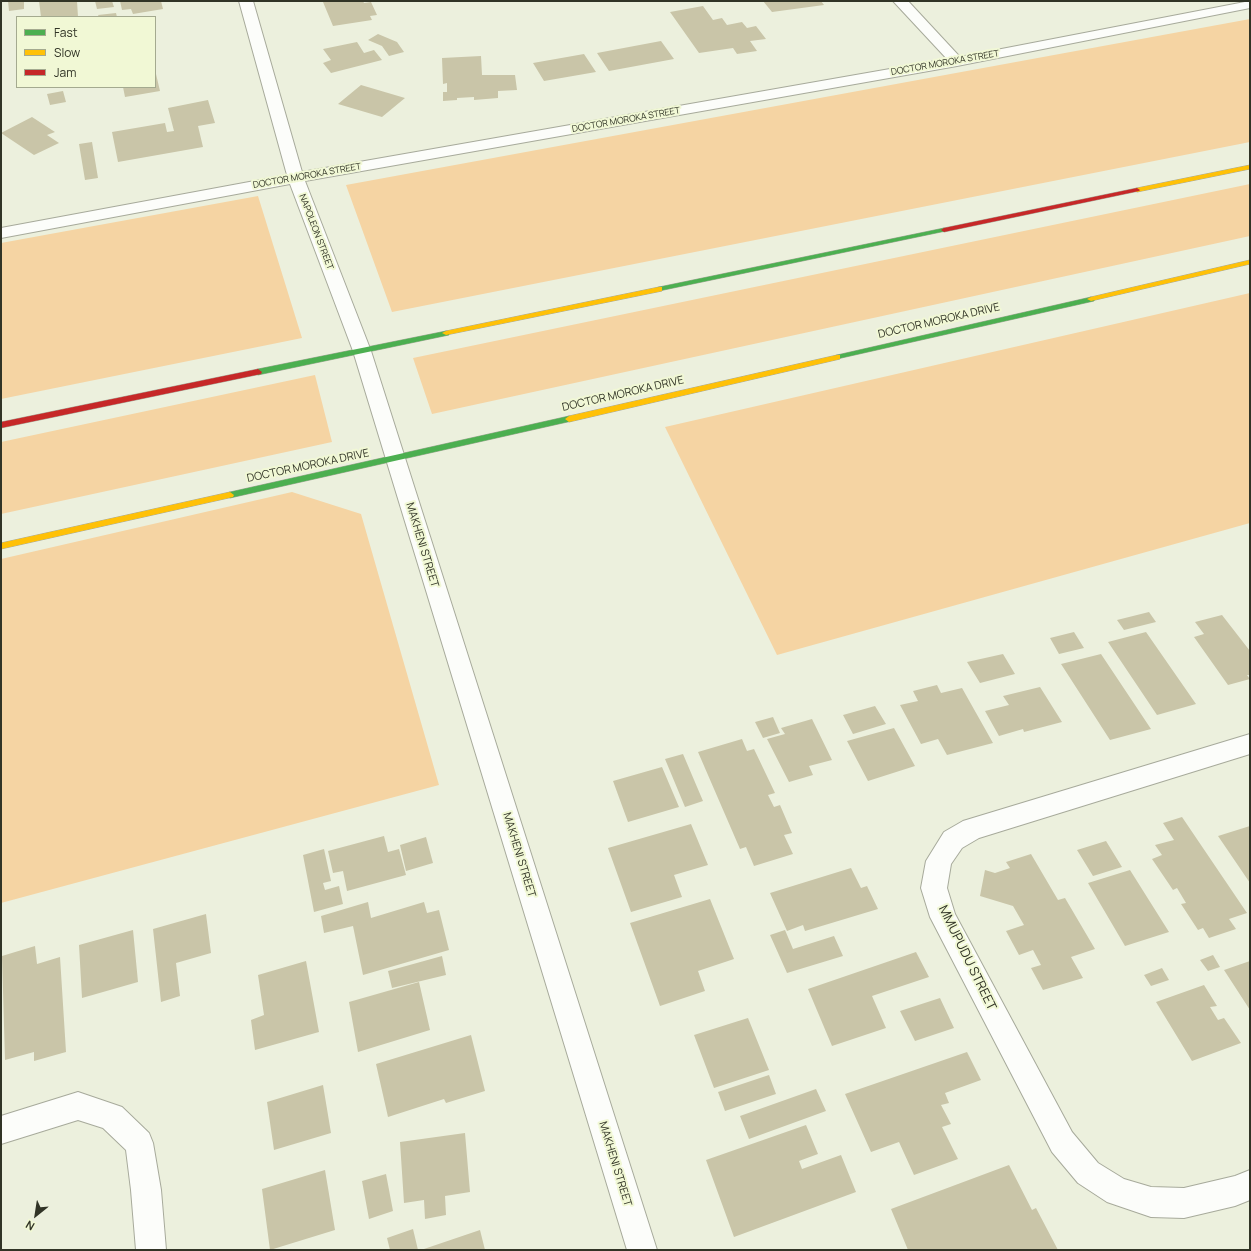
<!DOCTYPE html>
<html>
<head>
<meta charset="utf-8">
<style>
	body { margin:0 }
	#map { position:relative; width:1251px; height:1251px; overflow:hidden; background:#ecf0dd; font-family:Manrope,sans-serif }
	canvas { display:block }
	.frame { position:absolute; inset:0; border:2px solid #313426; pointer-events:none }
	.legend { position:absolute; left:16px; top:16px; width:140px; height:72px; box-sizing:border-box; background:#f1f8d5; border:1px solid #a4aa8f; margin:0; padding:5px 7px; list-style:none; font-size:12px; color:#313426 }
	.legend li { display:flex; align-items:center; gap:8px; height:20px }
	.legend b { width:20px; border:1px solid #a4aa8f }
	.north { position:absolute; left:16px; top:1195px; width:40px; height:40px; -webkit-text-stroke:3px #f1f8d5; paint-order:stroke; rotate:210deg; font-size:11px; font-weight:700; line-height:16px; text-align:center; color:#313426 }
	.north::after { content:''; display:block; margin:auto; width:14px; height:18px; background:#313426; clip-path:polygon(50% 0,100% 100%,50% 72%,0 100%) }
</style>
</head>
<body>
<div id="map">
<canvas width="1251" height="1251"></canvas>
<div class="frame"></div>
<ul class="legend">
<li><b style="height:5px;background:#4caf50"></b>Fast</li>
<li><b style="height:5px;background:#ffc107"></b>Slow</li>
<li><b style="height:5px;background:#c62828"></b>Jam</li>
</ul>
<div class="north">N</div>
</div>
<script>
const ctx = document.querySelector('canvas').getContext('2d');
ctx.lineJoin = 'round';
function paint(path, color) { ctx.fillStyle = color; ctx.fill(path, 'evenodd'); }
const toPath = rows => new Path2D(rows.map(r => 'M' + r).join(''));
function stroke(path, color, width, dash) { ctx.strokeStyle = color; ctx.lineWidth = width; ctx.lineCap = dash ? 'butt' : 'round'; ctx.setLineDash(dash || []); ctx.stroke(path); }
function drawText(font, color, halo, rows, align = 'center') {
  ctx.font = font + ' Manrope,sans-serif'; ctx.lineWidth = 4; ctx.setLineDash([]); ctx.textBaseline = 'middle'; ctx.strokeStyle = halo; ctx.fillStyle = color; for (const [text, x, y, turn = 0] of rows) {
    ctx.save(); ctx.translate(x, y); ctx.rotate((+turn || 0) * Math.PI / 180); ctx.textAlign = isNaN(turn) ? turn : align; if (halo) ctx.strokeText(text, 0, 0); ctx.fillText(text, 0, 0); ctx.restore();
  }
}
const green = toPath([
	[1250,19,1250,142,392,312,346,185],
	[1250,184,1250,236,432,414,413,358],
	[258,196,302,338,1,399,1,243],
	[1250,293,1250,523,777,655,665,427],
	[315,375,332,442,1,514,1,442],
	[292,492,361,514,439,785,1,903,1,559]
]);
const building = toPath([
	[8,1,24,1,24,9,9,11],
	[39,1,77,1,78,17,41,17],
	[95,1,112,1,114,7,97,9],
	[120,1,161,1,163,9,133,14,131,9,122,10],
	[332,1,363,1,364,3,371,2,377,15,370,16,372,20,333,26,323,2],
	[763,1,821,1,824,5,772,12],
	[703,6,713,20,722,18,727,25,742,22,747,28,756,26,766,39,750,41,757,51,737,54,733,48,699,53,670,12],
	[116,13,117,17,99,17,98,15],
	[378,34,397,42,404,52,389,56,382,46,368,40],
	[661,41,674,59,609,71,597,53],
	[357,42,364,53,374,50,382,60,331,73,323,63,331,60,323,49],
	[584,54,596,72,544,81,533,63],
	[481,56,482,75,515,75,517,90,498,91,498,98,474,100,474,97,457,98,457,100,443,101,443,92,447,92,447,83,443,84,442,58],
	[156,74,160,91,125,97,123,87,155,87],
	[361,85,405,98,382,117,338,104],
	[63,91,66,102,50,105,47,94],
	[208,100,215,123,198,126,203,147,118,162,112,132,165,123,167,132,174,131,168,108],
	[32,117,55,132,47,135,59,143,34,155,1,133],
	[92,142,98,178,85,180,79,144],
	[1149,612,1156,622,1124,630,1117,620],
	[1222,615,1250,651,1250,675,1247,675,1250,679,1228,685,1194,637,1204,634,1195,622],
	[1074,632,1084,648,1059,654,1050,638],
	[1146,632,1196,704,1157,715,1108,642],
	[1003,654,1015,674,980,683,967,662],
	[1101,654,1151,729,1110,740,1061,664],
	[937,685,941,693,962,688,993,743,947,755,938,739,921,744,900,705,918,701,913,691],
	[1040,687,1062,722,1024,732,1023,729,999,736,985,711,1009,705,1003,696],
	[875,706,886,724,853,734,843,715],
	[773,717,780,733,763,738,755,722],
	[812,719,832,760,809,766,813,775,789,782,767,739,785,734,781,728],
	[894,728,915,766,868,781,847,741],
	[742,739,747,751,754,749,775,793,768,795,774,807,780,805,792,833,784,835,793,854,754,866,746,847,740,849,698,752],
	[683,754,703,801,685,807,665,759],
	[662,767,679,807,628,822,613,781],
	[1182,817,1247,913,1229,919,1236,929,1209,938,1203,928,1198,930,1181,904,1186,903,1177,888,1173,890,1152,859,1162,855,1155,845,1174,840,1163,823],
	[691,824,708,865,674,875,682,897,631,912,608,848],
	[1250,826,1250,883,1218,836],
	[384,836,388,852,399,849,406,875,347,891,343,871,333,873,328,851],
	[426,837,433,863,406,871,400,845],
	[1106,841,1122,867,1093,876,1077,850],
	[324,849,331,881,323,883,325,890,339,886,343,904,314,912,303,855],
	[1031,854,1058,900,1065,898,1095,949,1071,957,1083,978,1043,990,1031,968,1041,965,1033,950,1019,955,1006,931,1024,925,1013,906,980,896,985,870,995,873,1010,868,1006,862],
	[851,868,861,888,867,886,878,909,805,931,803,925,787,931,770,893],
	[1130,870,1169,932,1125,946,1088,883],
	[710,899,734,959,698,971,705,991,660,1006,630,923],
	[368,902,371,918,424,902,427,913,439,910,449,950,363,975,353,926,324,933,321,916],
	[206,914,211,953,176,963,180,996,161,1002,153,929],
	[133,930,138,982,82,998,79,945],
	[785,930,793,949,834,936,843,956,787,973,770,935],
	[35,946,37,964,60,957,66,1052,34,1061,34,1052,5,1060,2,956],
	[916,952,929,977,872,996,886,1028,832,1046,808,989],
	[1213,955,1220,967,1208,971,1200,960],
	[442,956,446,975,392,988,388,971],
	[306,961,319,1032,255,1050,251,1020,264,1015,258,975],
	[1250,961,1250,1010,1224,970],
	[1162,968,1169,980,1151,986,1144,975],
	[419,982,430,1030,358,1052,349,1002],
	[1204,985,1217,1006,1210,1007,1218,1020,1224,1018,1241,1043,1192,1061,1156,1002],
	[940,998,954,1028,915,1041,900,1011],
	[748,1018,769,1070,714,1088,694,1035],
	[471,1035,485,1091,446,1103,444,1099,388,1117,376,1064],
	[967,1052,981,1080,945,1093,949,1103,941,1105,951,1124,942,1127,958,1159,914,1175,899,1142,871,1152,845,1094],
	[769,1075,776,1094,725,1111,718,1092],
	[323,1085,331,1133,274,1150,267,1102],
	[816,1089,826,1111,749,1139,740,1116],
	[806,1125,818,1154,799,1161,802,1169,841,1155,856,1192,734,1237,706,1160],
	[465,1133,470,1192,445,1196,446,1215,425,1219,424,1200,404,1203,400,1142],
	[1009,1165,1032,1210,1036,1208,1058,1250,908,1250,891,1209],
	[325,1170,335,1230,270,1250,262,1189],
	[386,1174,393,1211,369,1219,362,1181],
	[413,1229,418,1250,390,1250,387,1238],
	[480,1230,485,1250,421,1250]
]);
const street = toPath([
	[239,1,253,1,302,172,947,59,893,1,908,1,960,57,1250,1,1250,8,957,66,305,181,371,351,657,1250,627,1250,353,351,290,184,1,238,1,228,287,175,239,1],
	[1250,734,1250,754,979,838,962,848,951,864,947,888,955,914,1072,1132,1098,1163,1124,1179,1151,1187,1184,1188,1235,1176,1250,1170,1250,1200,1235,1206,1184,1218,1151,1217,1107,1202,1078,1183,1052,1152,930,917,921,888,926,861,944,832,963,821,1250,734],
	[78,1092,122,1107,149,1133,153,1143,161,1190,166,1250,136,1250,131,1190,126,1150,103,1128,78,1120,1,1144,1,1116,78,1092]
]);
const fast = toPath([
	[944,228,946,229,946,231,659,291,655,289,659,287,944,228],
	[1091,297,1095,299,1094,301,837,359,833,357,837,355,1091,297],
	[446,331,449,331,449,335,258,375,254,372,258,369,446,331],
	[569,416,572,417,573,419,572,421,230,498,226,495,230,492,569,416]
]);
const slow = toPath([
	[1250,165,1250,169,1137,192,1134,190,1137,188,1250,165],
	[1250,260,1250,264,1091,301,1087,299,1091,297,1250,260],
	[659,287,662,287,662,291,446,335,442,333,446,331,659,287],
	[837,355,840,355,840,359,569,422,565,419,569,416,837,355],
	[230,492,234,495,233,497,1,549,1,543,230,492]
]);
const jam = toPath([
	[1137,188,1140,190,1139,191,944,232,941,230,944,228,1137,188],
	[258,369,262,372,261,374,1,428,1,422,258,369]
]);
const farStreetnames = [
	["DOCTOR MOROKA STREET",945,63,-10],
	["DOCTOR MOROKA STREET",626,120,-10],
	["DOCTOR MOROKA STREET",307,176,-10],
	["NAPOLEON STREET",316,232,69]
];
const streetNames = [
	["DOCTOR MOROKA DRIVE",939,321,-13],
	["DOCTOR MOROKA DRIVE",623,394,-13],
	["DOCTOR MOROKA DRIVE",308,466,-12],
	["MAKHENI STREET",422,545,73],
	["MAKHENI STREET",519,855,73],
	["MAKHENI STREET",615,1164,73]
];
const nearStreetnames = [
	["MMUPUDU STREET",967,958,64]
];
paint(green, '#f5d4a3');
paint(building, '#c9c5a8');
stroke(street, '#a7aa9b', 2);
stroke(fast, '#a7aa9b', 1);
stroke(slow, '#a7aa9b', 1);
stroke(jam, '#a7aa9b', 1);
paint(street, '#fcfdfa');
paint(fast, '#4caf50');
paint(slow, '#ffc107');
paint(jam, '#c62828');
drawText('9px', '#313426', '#f1f8d5', farStreetnames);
drawText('11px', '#313426', '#f1f8d5', streetNames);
drawText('13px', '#313426', '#f1f8d5', nearStreetnames);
</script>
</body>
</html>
